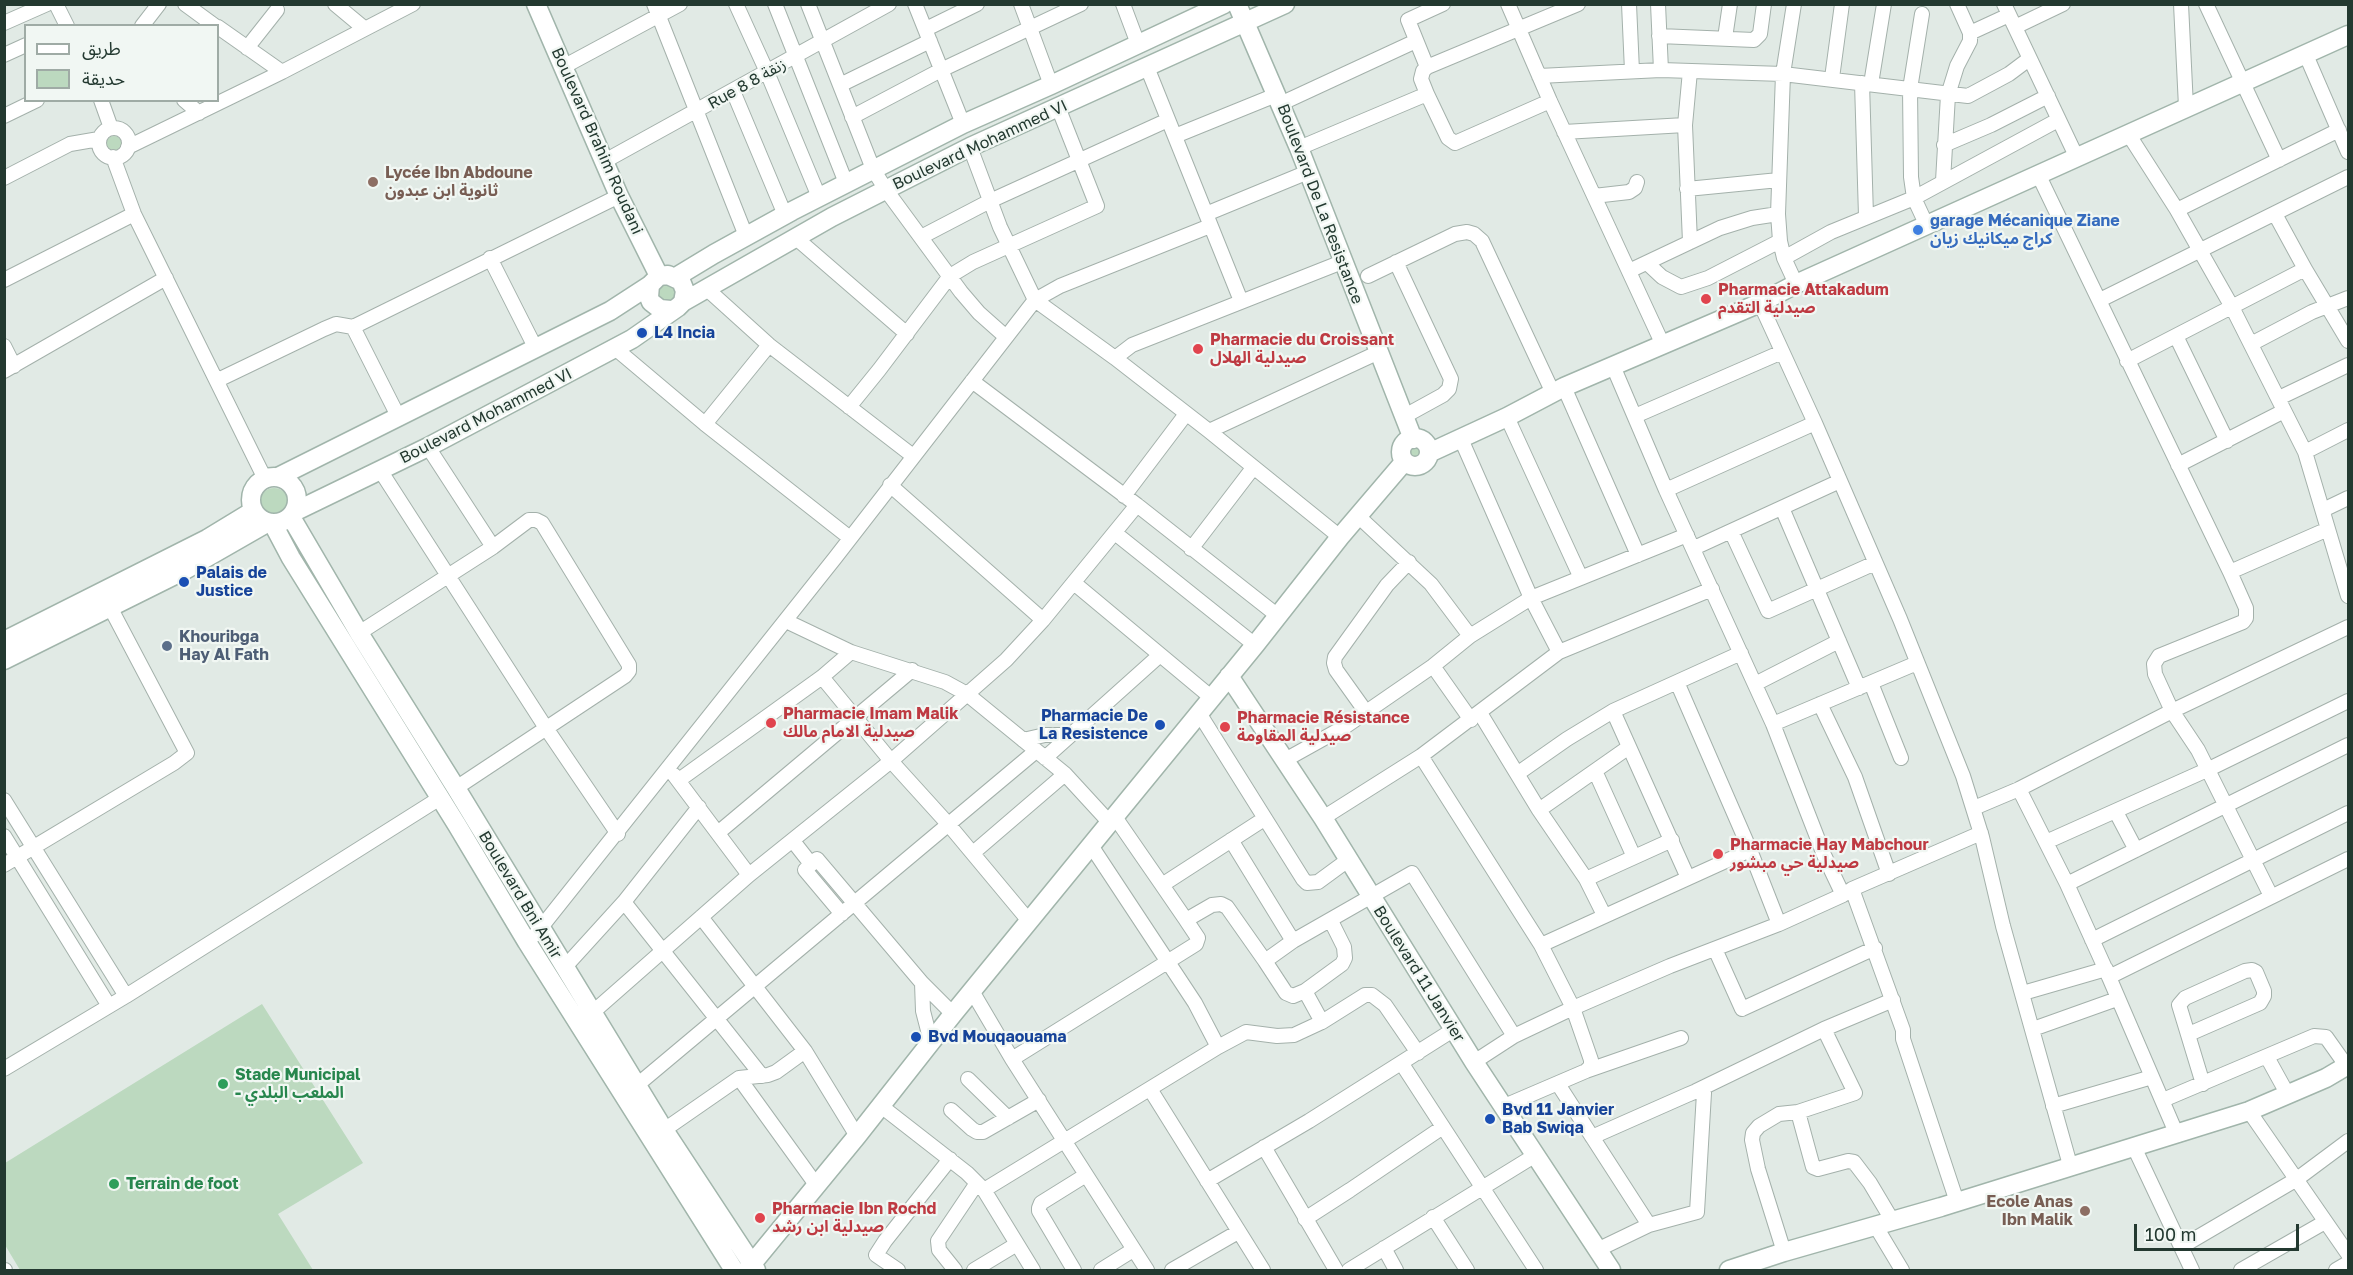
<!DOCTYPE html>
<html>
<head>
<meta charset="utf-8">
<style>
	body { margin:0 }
	#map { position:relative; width:2353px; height:1275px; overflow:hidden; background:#e1eae5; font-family:"Golos Text","Noto Sans Arabic",sans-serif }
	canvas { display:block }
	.frame { position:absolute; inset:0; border:6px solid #233930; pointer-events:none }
	.legend { position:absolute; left:24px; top:24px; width:195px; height:78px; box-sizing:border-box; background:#f1f7f3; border:2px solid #9faba5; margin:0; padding:8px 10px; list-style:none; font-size:18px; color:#233930 }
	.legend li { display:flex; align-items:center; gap:12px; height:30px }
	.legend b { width:30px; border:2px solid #9faba5 }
	.scale { position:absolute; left:2134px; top:1224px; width:165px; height:27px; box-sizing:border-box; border:3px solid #233930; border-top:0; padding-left:8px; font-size:18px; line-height:21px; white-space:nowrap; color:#233930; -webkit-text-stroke:4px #f1f7f3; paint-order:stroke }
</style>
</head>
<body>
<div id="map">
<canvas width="2353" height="1275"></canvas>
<div class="frame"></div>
<ul class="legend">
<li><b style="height:8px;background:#fff"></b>طريق</li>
<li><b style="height:16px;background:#bcd9bf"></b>حديقة</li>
</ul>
<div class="scale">100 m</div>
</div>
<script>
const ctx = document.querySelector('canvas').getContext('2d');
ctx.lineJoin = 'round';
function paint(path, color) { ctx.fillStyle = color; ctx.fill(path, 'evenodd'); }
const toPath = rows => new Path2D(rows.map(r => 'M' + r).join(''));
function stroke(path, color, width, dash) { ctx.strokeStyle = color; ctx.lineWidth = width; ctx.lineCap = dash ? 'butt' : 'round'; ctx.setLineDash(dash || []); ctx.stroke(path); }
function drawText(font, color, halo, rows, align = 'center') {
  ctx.font = font + ' "Golos Text","Noto Sans Arabic",sans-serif'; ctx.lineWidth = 4.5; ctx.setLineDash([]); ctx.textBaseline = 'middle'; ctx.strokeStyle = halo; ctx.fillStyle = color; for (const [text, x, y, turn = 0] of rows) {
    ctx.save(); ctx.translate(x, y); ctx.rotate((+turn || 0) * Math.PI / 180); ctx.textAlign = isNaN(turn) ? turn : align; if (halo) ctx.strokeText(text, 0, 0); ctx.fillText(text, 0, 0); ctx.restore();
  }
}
const green = toPath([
	'106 144a8 8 0 1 1 16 0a8 8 0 1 1-16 0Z',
	[664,281,681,292,664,308,653,295],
	'1404 452a11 11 0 1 1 22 0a11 11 0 1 1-22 0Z',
	'260 502a14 14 0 1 1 28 0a14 14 0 1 1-28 0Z',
	[262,1004,363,1163,278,1214,313,1270,20,1270,5,1245,5,1163]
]);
const street = toPath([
	[56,4,67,26],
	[185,4,215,26],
	[335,4,365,29],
	[654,4,746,236],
	[736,4,767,72,819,197],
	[775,4,846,183],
	[808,4,873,169,886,190,961,292,979,313,1006,337],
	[915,4,963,124],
	[1021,4,1051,85],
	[1123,4,1138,44],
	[1443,4,1408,20,1427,67,1578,4],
	[1508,4,1550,101,1663,345],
	[1629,4,1632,71],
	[1658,4,1661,70],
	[1794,4,1783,74,1778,214,1780,241,1784,258,1796,284],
	[2004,4,2077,158],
	[2181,4,2186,107],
	[2206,4,2279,160],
	[1922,14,1910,89,1911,177,1914,198,1927,226],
	[4,23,47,4],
	[142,26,159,4],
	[218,27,282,72],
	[2015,27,2063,4],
	[926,29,977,4],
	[1970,33,2009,15],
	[1659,36,1754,40,1760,34,1764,4],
	[1725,38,1730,4],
	[247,48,277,10],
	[4,55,26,45],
	[2306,55,2348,152],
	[563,67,680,4],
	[1147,67,1241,301],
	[1690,71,1685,125,1690,242],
	[1539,76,1661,70,1783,74,1968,96,2009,74,2029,59],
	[1832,78,1842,4],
	[1862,83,1866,216],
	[1871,84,1884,4],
	[840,85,930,41],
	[733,91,785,215],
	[1427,94,1421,79,1423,71,1427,67],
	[101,100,111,128],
	[184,100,199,113],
	[1280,104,1416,41],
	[4,116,37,100],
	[852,117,941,70,1081,4],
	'99 143a15 15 0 1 1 30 0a15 15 0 1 1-30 0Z',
	[1564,132,1685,125],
	[2129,135,2177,210,2232,307,2305,452,2348,596],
	[1175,136,1276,95],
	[1944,145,1991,125,2048,96],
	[128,147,282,72,413,4],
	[970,147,1000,227,1035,300,1115,358,1209,431,1340,537],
	[1299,148,1427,94,1448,138,1455,143,1550,101],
	[113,157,134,214,265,479],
	[603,162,889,4],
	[2039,176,2230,572,2328,529],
	[4,178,70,144,99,139],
	[1943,181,1948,95,1957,66,1970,41,1970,33,1957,4],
	[1687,189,1779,180],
	[1594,196,1629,192,1635,188,1637,182],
	[2177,210,2339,130],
	[1206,214,1308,172],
	[2275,214,2305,269,2348,341],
	[921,237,990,201,1168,120],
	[796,238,907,334],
	[490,258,535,347],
	[1784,258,1831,232,1914,198,2058,120],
	[1396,262,1451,379,1449,389,1443,395,1403,417],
	[1647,263,1662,277,1681,287,1708,278,1780,241],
	[1629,271,1720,228,1752,218,1778,214],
	[1368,276,1455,234,1467,232,1474,234,1482,241,1553,393],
	[4,280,134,214],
	[707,289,769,345,913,456],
	[2100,300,2348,177],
	[353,327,399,418],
	[2176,336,2227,441],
	[2251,344,2312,312,2348,298],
	[4,346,14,366],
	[616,349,705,424,850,538],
	[1115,358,1132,345,1342,262],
	[2127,361,2305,269],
	[1613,366,1666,490,1773,724,1824,855,1843,895],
	[4,371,166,278],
	[218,380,324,329,336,324,353,327,619,196],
	[972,381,1137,505,1278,616],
	[1564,387,1638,555],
	[2279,398,2348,365],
	[849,407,879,370,950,276,973,262,1097,206,1058,107],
	[1635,416,1782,352],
	[1507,417,1581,578],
	[1815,423,1900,619,1963,776,1982,837,2003,926,2070,1165],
	[705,424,769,345],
	[1209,431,1377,353],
	[1461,439,1531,598,1559,652],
	[428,447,493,547],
	[2305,452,2348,430],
	[2178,465,2284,411],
	[380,470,546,728,618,834],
	[890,485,1043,620,1137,505],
	[1666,490,1815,423,1760,303],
	[1124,496,1186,414],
	[1782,508,1859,688],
	[2323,510,2348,498],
	[1358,516,1431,584,1470,636],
	[1731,531,1768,611,1875,563],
	[1115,533,1255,645],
	[1694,548,1840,481],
	[1191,549,1253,468],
	[2230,572,2246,608,2246,618,2243,622,2159,656,2154,664,2155,674,2172,711,2198,750,2271,896],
	[1074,583,1212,698],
	[786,621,851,652,945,682,967,694,1065,774,1110,823],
	[359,633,493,547,529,520,536,520,542,523,629,665,629,671,625,676,456,788],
	[1433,666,1471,720],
	[822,677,891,761,949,825,1029,921],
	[1871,683,1901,758],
	[1755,684,1839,641],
	[1820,704,1855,777,1889,874],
	[1613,711,1688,878],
	[1366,712,1336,670,1334,663,1335,657,1387,585,1409,562],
	[1199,713,1303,879,1307,883,1318,882,1348,860],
	[1480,713,1539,810,1586,879,1604,915],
	[1773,724,1917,663],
	[1023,740,1045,735,1070,735],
	[1421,756,1541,945,1573,1008,1591,1060,1591,1066,1586,1071,1502,1107],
	[1045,758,1160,655],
	[1285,760,1346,726,1433,666,1470,636,1531,598,1687,535],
	[1595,771,1634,857],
	[1517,774,1567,739,1613,711,1741,653],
	[674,775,749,875],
	[679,780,822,677,851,652],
	[2019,789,2067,884,2109,977,2348,859],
	[4,800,126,996],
	[1974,808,2019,789,2172,711,2348,627],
	[1539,810,1629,747],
	[2116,812,2136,850],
	[1115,817,1162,885,1264,819],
	[1323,818,1421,756,1559,652,1712,589],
	[719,832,912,670],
	[4,836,109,1006],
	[1231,840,1293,941,1412,873,1514,1036],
	[793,841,811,864],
	[2046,842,2209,769,2348,701],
	[1092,847,1195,1003,1218,1047],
	[973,853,1065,774],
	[4,865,174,763,187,753,110,607],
	[1586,879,1672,840],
	[2067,884,2348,745],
	[1162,885,1186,920,1212,905,1221,904,1227,907,1265,961,1293,941],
	[1852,889,1903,1030,1903,1039,1957,1202],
	[624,902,762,1076],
	[842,914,805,870,817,859,922,983,953,1014],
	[701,917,805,1051,857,1136],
	[1779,924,1843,895,1852,889,1981,833],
	[535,935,835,558,1035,300,1060,286,1210,226],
	[2092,940,2348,813],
	[1541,945,1750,850],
	[1715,949,1742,1009,1875,948],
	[1265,961,1286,993,1293,996,1305,991],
	[564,968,624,902,699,807],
	[2109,977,2177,1135],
	[922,983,923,1011,931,1042],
	[972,991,1012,1059,1147,1270],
	[2023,993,2106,969],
	[592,1013,749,875,891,761,1006,660,1043,620],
	[1322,1022,1305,991,1342,964,1345,958,1344,947,1331,921],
	[2033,1029,2117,999],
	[2189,1034,2260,1003,2264,996,2264,991,2256,972,2252,970,2245,971,2185,998,2179,1005,2203,1084],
	[2267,1057,2288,1095],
	[1012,1059,1196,944,1198,938,1186,920],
	[1474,1062,1514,1036,1573,1008,1670,966,1779,924,1750,850,1677,682],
	[1402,1064,1536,1270],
	[4,1069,126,996,440,798],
	[1586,1071,1681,1038],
	[739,1078,817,1186],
	[968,1079,1008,1118],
	[1558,1084,1649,1225],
	[636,1086,1036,751],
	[1150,1089,1263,1270],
	[1696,1091,1824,1029,1893,1000],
	[2163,1100,2314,1036,2326,1037,2348,1068],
	[881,1106,967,1173,984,1190,1033,1270],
	[2053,1106,2152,1077],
	[951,1110,972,1129,977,1132,983,1132,1039,1100],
	[2249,1111,2348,1254],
	[1798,1112,1813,1167,1818,1169,1848,1161,1854,1162,1870,1183,1892,1220],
	[664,1130,739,1078,768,1075,776,1072,805,1051],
	[1592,1137,1687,1095,1699,1090,1704,1093,1697,1212,1649,1225,1597,1250],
	[1264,1147,1336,1270],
	[2134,1147,2192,1270],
	[1207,1181,1309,1121,1453,1030],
	[984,1190,1218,1047,1246,1032,1277,1036,1294,1035,1322,1022,1365,995,1372,995,1385,1005,1418,1053],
	[1433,1217,1467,1270],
	[1305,1219,1350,1190,1443,1127],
	[1875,1225,1902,1270],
	[2181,1247,2297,1179,2348,1141],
	[1384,1248,1396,1270],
	[1784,1252,1758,1169,1752,1140,1753,1133,1759,1126,1779,1114,1798,1112,1855,1093,1824,1029],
	[4,1270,5,1270],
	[898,1270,876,1255,885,1241,950,1159],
	[955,1270,939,1250,938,1241,977,1183],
	[974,1270,1017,1244],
	[1074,1270,1039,1211,1039,1208,1041,1203,1086,1175],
	[1101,1270,1133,1250],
	[1172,1270,1238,1232],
	[1349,1270,1534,1156],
	[2241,1270,2325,1222],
	[2336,1270,2348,1263]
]);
const secondary = toPath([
	[536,4,619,196,659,276],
	[1237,4,1299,148,1413,439],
	[676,277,714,254,792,211,963,124,1051,85,1224,4],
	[683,302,832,217,970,147,1285,4],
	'1401 452a14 14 0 1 1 28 0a14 14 0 1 1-28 0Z',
	[1429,453,1507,417,1564,387,1760,303,1796,284,2348,35],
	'251 500a23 23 0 1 1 46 0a23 23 0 1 1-46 0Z',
	[278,477,610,311,650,285],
	[294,512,428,447,632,339,678,307,683,302,685,291,681,281,668,275,659,276,650,285,649,297,651,302,660,309,671,310],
	[291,517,359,633,456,788,664,1130,756,1270],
	[273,524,291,558,457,825,527,942,734,1270],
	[4,641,207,539,253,511],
	[4,660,185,570,267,523],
	[1229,676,1323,818,1474,1062,1611,1270],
	[747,1270,857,1136,953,1014,1255,645,1340,537,1404,462],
	[1729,1270,1784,1252,1941,1207,2249,1111,2326,1078,2348,1065]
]);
const markers = [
	[373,182,6,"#8d6e63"],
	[1918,230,6,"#3f7fe0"],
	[1706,299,6,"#e0444e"],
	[642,333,6,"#1a4fb4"],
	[1198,349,6,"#e0444e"],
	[184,582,6,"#1a4fb4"],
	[167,646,6,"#5c6f8a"],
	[771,723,6,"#e0444e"],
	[1160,725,6,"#1a4fb4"],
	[1225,727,6,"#e0444e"],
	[1718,854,6,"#e0444e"],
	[916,1037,6,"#1a4fb4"],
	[223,1084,6,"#2e9e5b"],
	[1490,1119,6,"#1a4fb4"],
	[114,1184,6,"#2e9e5b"],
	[2085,1211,6,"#8d6e63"],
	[760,1218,6,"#e0444e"]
];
const streetNames = [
	["Rue 8 8 زنقة",747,84,-29],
	["Boulevard Brahim Roudani",597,141,66],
	["Boulevard Mohammed VI",980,145,-25],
	["Boulevard De La Resistance",1320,204,69],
	["Boulevard Mohammed VI",486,416,-27],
	["Boulevard Bni Amir",520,895,59],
	["Boulevard 11 Janvier",1419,974,58]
];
const educationNames = [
	["Lycée Ibn Abdoune",385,173],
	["ثانوية ابن عبدون",385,191],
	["Ecole Anas",2073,1202,"right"],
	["Ibn Malik",2073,1220,"right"]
];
const shopNames = [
	["garage Mécanique Ziane",1930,221],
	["كراج ميكانيك زيان",1930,239]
];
const healthNames = [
	["Pharmacie Attakadum",1718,290],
	["صيدلية التقدم",1718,308],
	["Pharmacie du Croissant",1210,340],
	["صيدلية الهلال",1210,358],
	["Pharmacie Imam Malik",783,714],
	["صيدلية الامام مالك",783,732],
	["Pharmacie Résistance",1237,718],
	["صيدلية المقاومة",1237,736],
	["Pharmacie Hay Mabchour",1730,845],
	["صيدلية حي مبشور",1730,863],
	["Pharmacie Ibn Rochd",772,1209],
	["صيدلية ابن رشد",772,1227]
];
const transitNames = [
	["L4 Incia",654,333],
	["Palais de",196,573],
	["Justice",196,591],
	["Pharmacie De",1148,716,"right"],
	["La Resistence",1148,734,"right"],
	["Bvd Mouqaouama",928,1037],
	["Bvd 11 Janvier",1502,1110],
	["Bab Swiqa",1502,1128]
];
const serviceNames = [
	["Khouribga",179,637],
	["Hay Al Fath",179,655]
];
const leisureNames = [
	["Stade Municipal",235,1075],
	["- الملعب البلدي",235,1093],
	["Terrain de foot",126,1184]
];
paint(green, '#bcd9bf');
stroke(street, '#a4b1ab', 16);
stroke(secondary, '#a1b5ab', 21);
stroke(street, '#fff', 14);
stroke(secondary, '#fff', 18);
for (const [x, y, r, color] of markers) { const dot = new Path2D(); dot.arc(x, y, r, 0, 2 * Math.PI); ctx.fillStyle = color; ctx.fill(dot); stroke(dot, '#f1f7f3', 2); }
drawText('16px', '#233930', '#f1f7f3', streetNames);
drawText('bold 16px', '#785e54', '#f1f7f3', educationNames, 'left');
drawText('bold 16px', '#366cbe', '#f1f7f3', shopNames, 'left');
drawText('bold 16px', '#be3a42', '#f1f7f3', healthNames, 'left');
drawText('bold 16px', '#164399', '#f1f7f3', transitNames, 'left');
drawText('bold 16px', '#4e5e75', '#f1f7f3', serviceNames, 'left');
drawText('bold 16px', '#27864d', '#f1f7f3', leisureNames, 'left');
</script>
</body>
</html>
